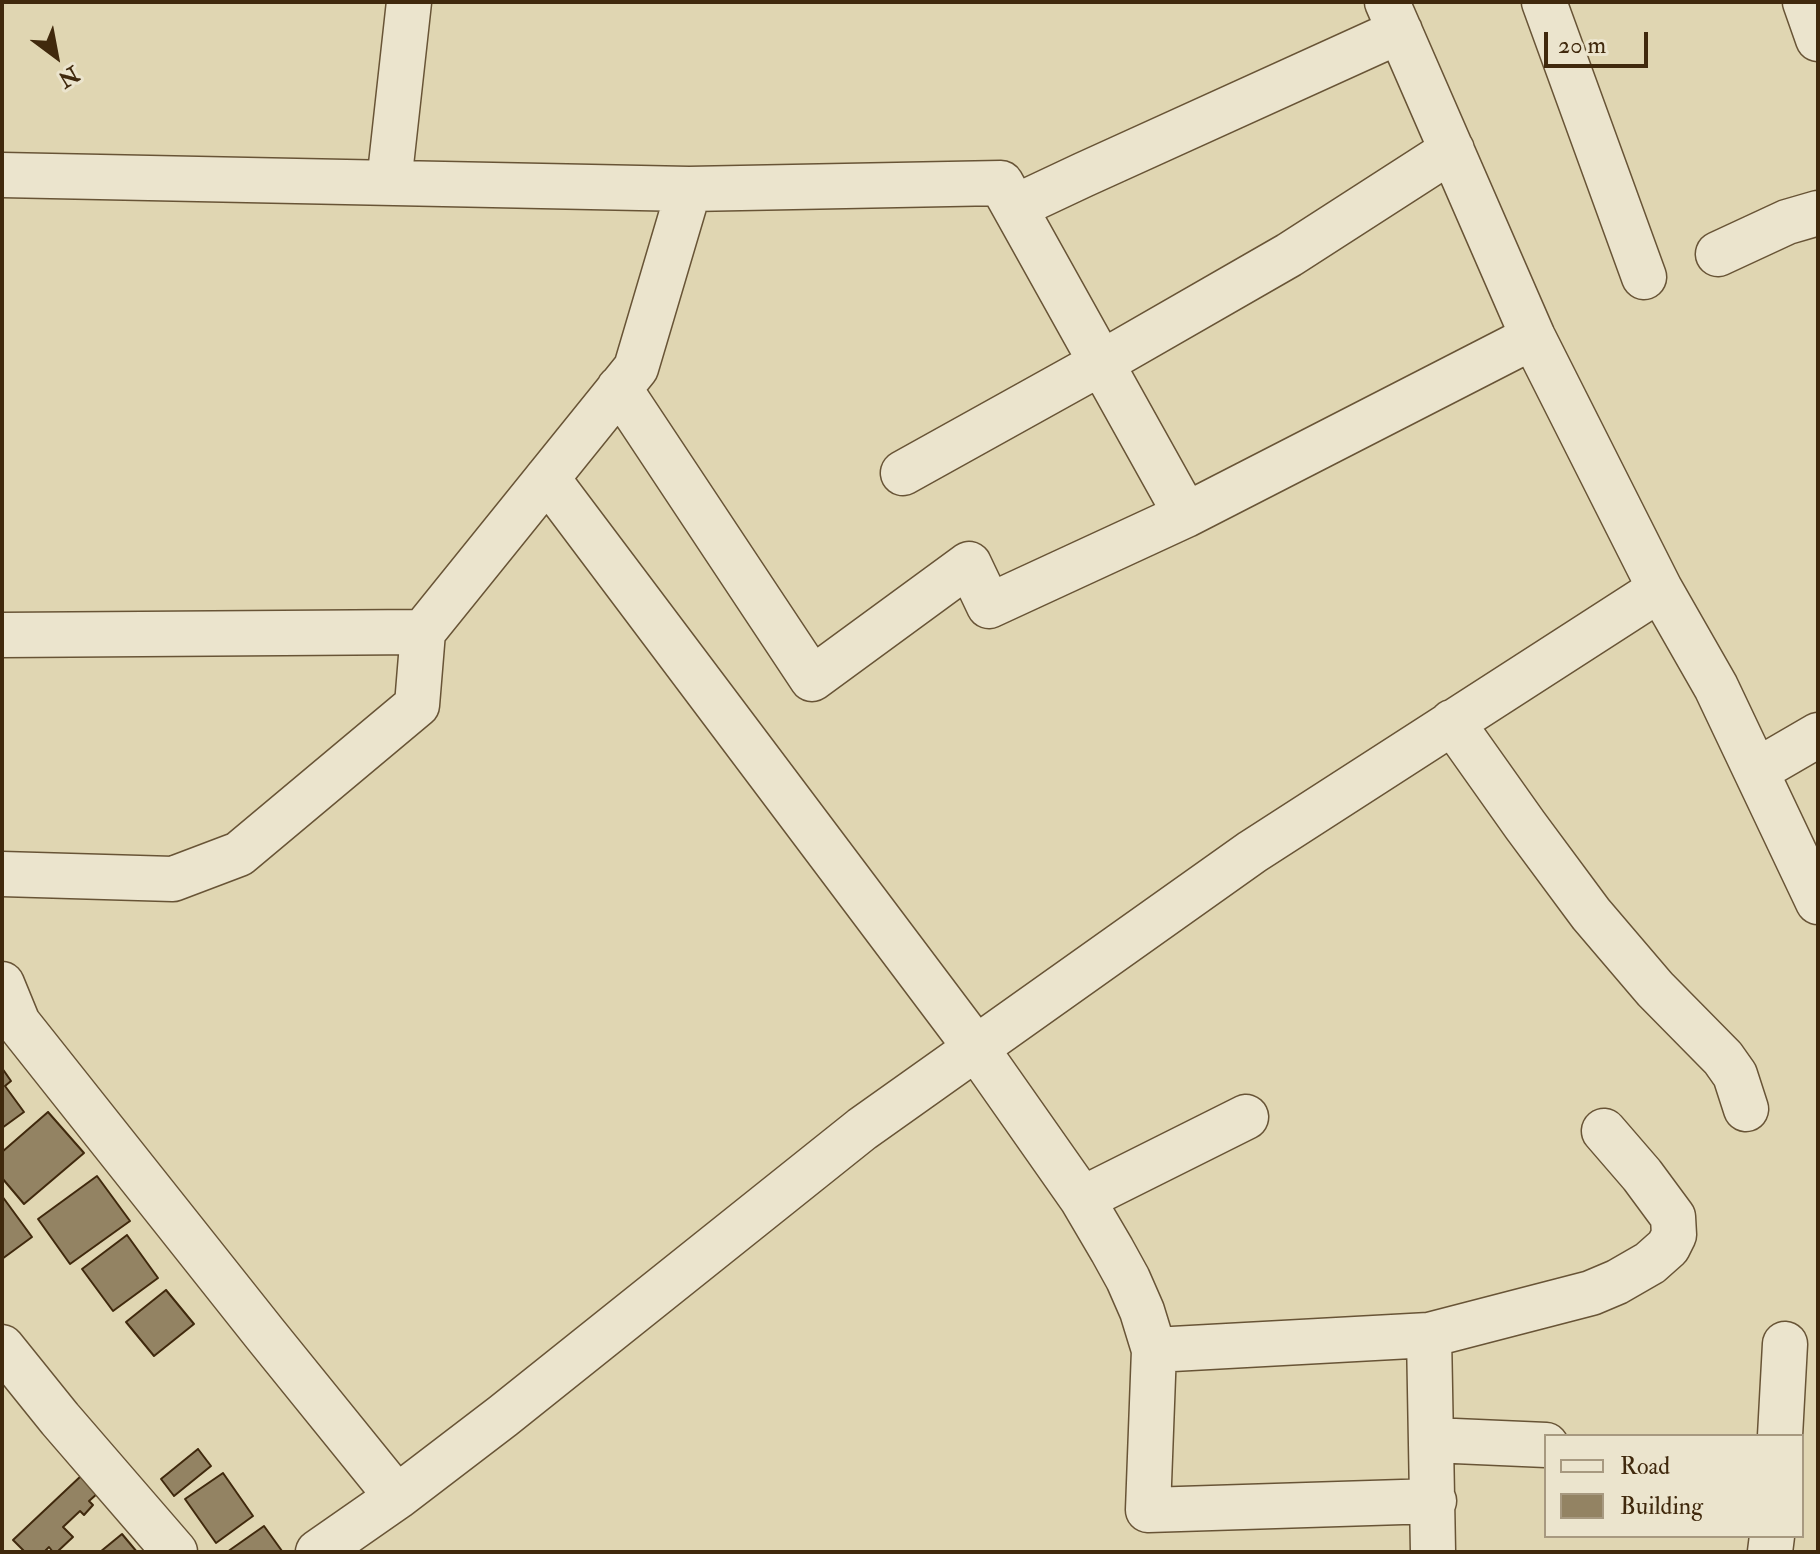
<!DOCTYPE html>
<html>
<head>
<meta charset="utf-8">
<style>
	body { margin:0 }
	#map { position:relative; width:1820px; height:1554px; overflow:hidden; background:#e0d6b2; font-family:"IM FELL Double Pica",serif }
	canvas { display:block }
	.frame { position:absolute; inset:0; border:4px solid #40290d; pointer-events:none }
	.legend { position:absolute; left:1544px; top:1434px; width:260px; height:104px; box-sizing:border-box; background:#ebe4cd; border:2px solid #a79980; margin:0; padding:10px 14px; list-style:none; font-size:24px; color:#40290d }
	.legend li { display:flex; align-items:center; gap:16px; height:40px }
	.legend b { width:40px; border:2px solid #a79980 }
	.north { position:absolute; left:16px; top:16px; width:80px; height:80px; -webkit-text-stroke:6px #ebe4cd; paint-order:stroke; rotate:148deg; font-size:22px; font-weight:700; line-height:32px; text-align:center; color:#40290d }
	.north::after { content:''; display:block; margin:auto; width:28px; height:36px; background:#40290d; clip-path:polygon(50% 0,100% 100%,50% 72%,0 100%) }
	.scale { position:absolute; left:1544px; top:32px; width:104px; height:36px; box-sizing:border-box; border:4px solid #40290d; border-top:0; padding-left:10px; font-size:24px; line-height:28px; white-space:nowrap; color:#40290d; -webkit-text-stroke:6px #ebe4cd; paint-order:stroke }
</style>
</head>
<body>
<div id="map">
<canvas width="1820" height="1554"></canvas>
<div class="frame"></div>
<ul class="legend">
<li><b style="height:10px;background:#ebe4cd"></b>Road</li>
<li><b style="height:22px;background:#938363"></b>Building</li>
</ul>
<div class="north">N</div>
<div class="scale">20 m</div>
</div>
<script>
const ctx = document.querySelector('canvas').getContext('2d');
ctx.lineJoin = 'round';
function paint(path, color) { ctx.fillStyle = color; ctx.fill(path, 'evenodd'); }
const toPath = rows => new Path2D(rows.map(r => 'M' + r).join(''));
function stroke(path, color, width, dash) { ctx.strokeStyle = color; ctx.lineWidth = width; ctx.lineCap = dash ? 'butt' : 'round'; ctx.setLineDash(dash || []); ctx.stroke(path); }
const building = toPath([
	[2,1068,11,1081,5,1086,24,1112,2,1128,2,1068],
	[48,1112,84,1153,24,1204,2,1178,2,1152,48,1112],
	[97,1176,130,1221,70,1264,38,1219,97,1176],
	[2,1196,32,1237,2,1259,2,1196],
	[127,1235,158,1278,113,1311,82,1269,127,1235],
	[166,1290,194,1324,154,1356,126,1322,166,1290],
	[198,1449,211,1466,174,1496,161,1479,198,1449],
	[223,1473,253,1516,216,1543,185,1499,223,1473],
	[82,1475,98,1493,89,1501,93,1505,84,1515,80,1511,63,1527,73,1537,57,1552,53,1552,49,1547,44,1552,25,1552,13,1540,82,1475],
	[264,1526,282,1551,227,1552,264,1526],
	[122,1534,137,1552,100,1552,122,1534]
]);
const minor = toPath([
	[1544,2,1644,277],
	[1805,2,1818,39],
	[2,175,689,189,636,368,423,632,2,635],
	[389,183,409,2],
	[689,189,1001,183,1186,515,1533,337],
	[1015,207,1083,175,1400,31],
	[1718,254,1787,222,1818,213],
	[619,388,812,679,969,564,989,606,1186,515],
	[903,473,1101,363,1289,255,1452,150],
	[547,478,976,1048,1082,1199,1112,1250,1128,1279,1142,1311,1154,1350,1148,1510,1434,1501],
	[1660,589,1716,687,1818,902],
	[1452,722,1525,825,1591,914,1655,989,1723,1058,1735,1075,1746,1109],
	[1756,771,1818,735],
	[2,874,173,879,239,854,417,705,423,632],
	[2,984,18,1023,265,1334,397,1497,318,1552],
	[1082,1199,1246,1117],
	[1429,1335,1591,1293,1617,1282,1650,1263,1668,1247,1674,1235,1673,1217,1642,1175,1604,1131],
	[2,1347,60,1419,175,1552],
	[1154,1350,1429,1335,1433,1552],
	[1780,1436,1785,1344],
	[1432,1440,1546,1445],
	[397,1497,503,1416,862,1129,1252,852,1660,589,1533,337,1387,2],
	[1770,1552,1772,1536]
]);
paint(building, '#938363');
stroke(building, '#40290d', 2);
stroke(minor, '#685436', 47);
stroke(minor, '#ebe4cd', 44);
</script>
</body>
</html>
